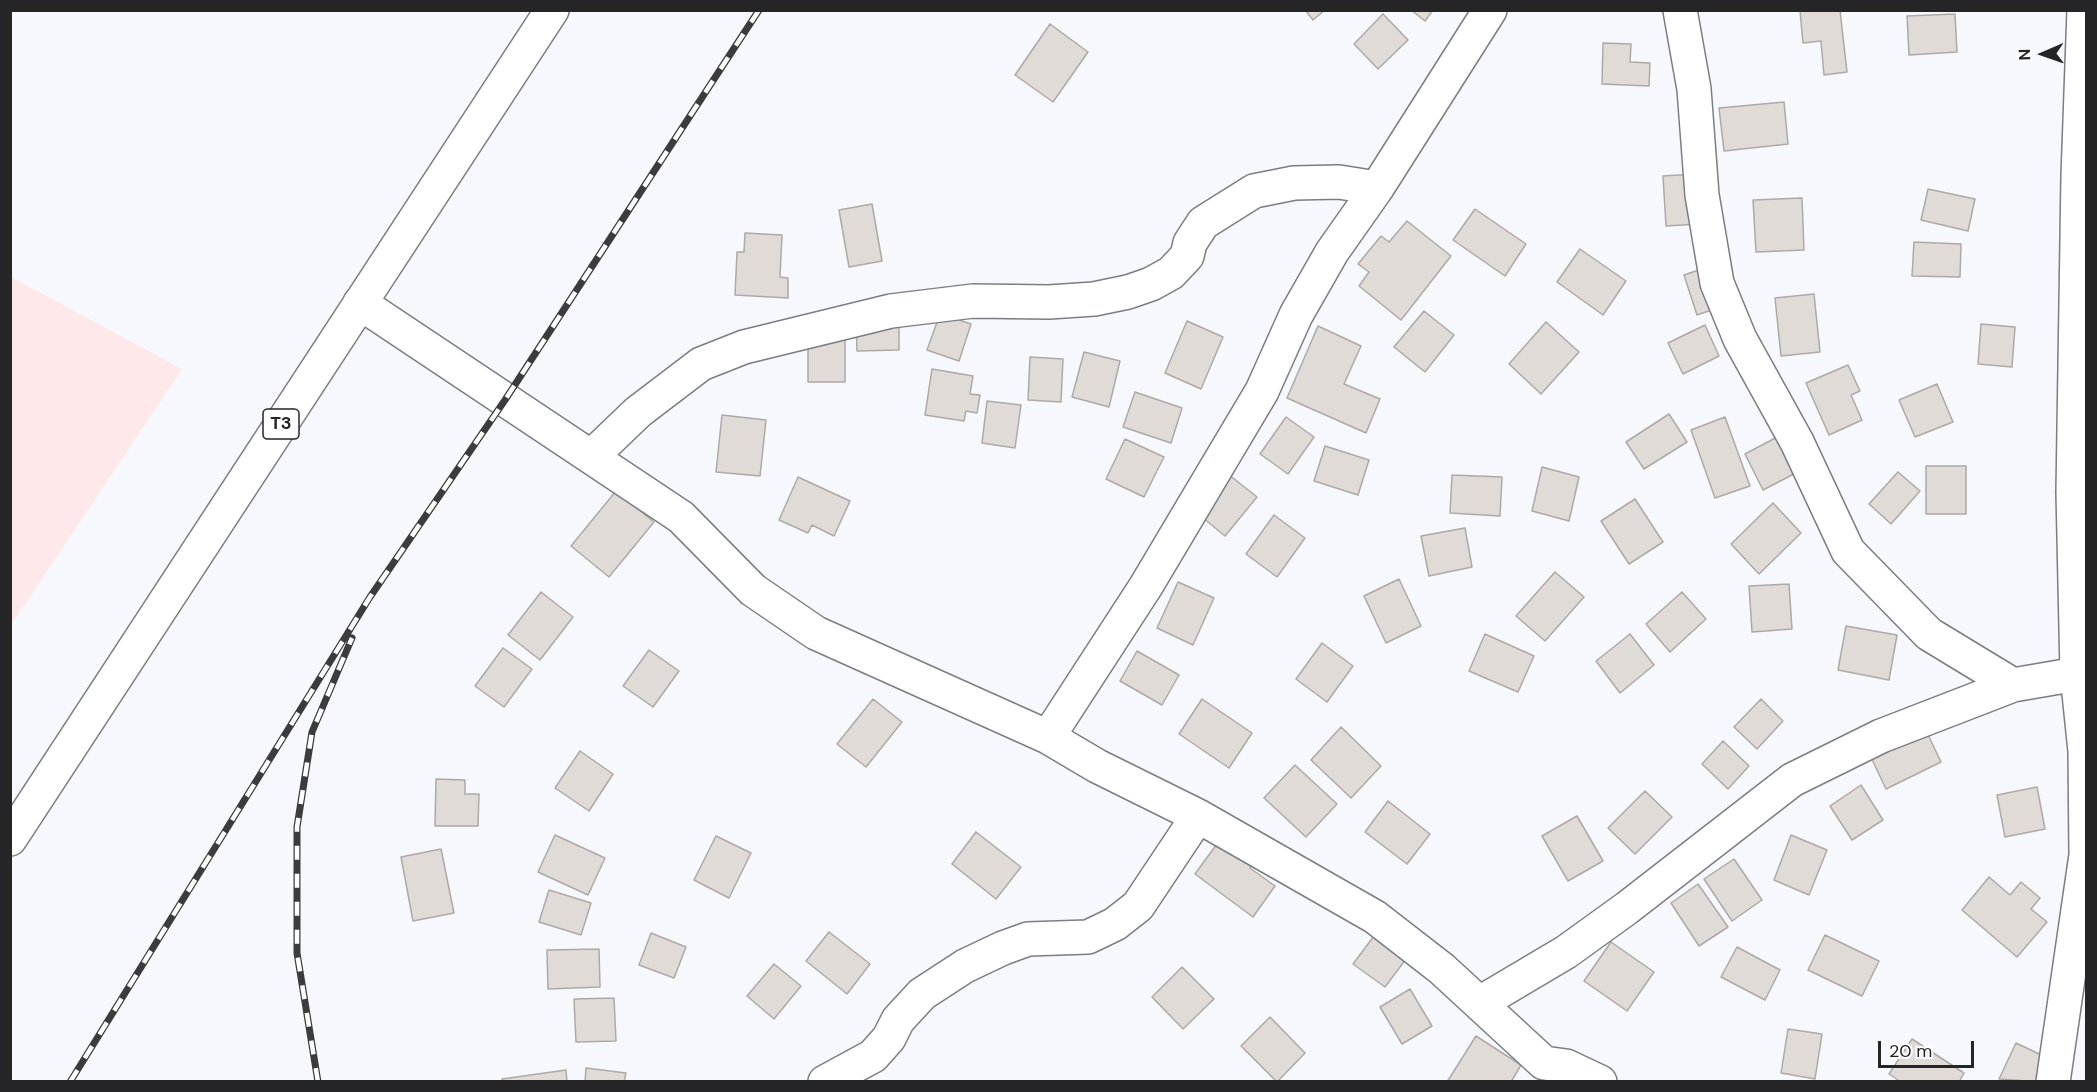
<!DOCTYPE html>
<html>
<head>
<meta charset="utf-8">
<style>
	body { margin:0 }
	#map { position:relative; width:2097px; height:1092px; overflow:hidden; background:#f7f7fe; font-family:"DM Sans",sans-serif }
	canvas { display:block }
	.frame { position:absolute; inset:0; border:12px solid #252527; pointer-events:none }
	.north { position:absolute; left:2013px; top:24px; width:60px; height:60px; -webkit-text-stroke:4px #fff; paint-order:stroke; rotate:268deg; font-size:16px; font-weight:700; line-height:24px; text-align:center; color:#252527 }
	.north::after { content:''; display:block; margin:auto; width:21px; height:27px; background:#252527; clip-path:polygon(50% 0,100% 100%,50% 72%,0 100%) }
	.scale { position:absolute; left:1878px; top:1041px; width:96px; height:27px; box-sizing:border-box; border:3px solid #252527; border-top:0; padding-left:8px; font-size:18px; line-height:21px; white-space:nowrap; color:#252527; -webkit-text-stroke:4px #fff; paint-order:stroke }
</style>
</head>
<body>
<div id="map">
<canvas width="2097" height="1092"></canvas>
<div class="frame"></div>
<div class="north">N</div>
<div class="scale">20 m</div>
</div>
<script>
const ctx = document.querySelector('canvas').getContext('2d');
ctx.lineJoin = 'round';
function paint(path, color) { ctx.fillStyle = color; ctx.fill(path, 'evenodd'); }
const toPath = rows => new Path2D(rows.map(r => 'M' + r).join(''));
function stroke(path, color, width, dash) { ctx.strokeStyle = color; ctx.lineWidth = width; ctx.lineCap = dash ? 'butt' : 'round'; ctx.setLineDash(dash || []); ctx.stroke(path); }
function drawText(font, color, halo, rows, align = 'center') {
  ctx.font = font + ' "DM Sans",sans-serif'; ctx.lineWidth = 6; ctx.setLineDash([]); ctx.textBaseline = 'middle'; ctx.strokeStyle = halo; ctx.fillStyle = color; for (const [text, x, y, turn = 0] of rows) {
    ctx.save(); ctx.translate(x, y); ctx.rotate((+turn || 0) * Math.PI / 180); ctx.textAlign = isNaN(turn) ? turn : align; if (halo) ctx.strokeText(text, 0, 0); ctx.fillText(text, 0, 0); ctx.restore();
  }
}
const industrial = toPath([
	[11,277,182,369,11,625]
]);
const building = toPath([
	[1305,10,1325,10,1313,20,1305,10],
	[1411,10,1433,10,1425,21,1411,10],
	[1840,10,1847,72,1824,75,1821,41,1803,43,1800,11,1840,10],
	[1383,14,1408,40,1378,69,1354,44,1383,14],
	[1955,14,1957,52,1909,55,1907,16,1955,14],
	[1050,24,1088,52,1053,102,1015,75,1050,24],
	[1603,43,1631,44,1630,62,1650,63,1649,86,1602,84,1603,43],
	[1784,102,1788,144,1724,151,1719,108,1784,102],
	[1695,174,1699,224,1666,226,1663,176,1695,174],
	[1928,189,1975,199,1968,231,1921,220,1928,189],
	[1802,198,1804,250,1756,252,1753,200,1802,198],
	[872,204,882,261,849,267,839,210,872,204],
	[1475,209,1526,244,1505,276,1453,240,1475,209],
	[1407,221,1451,256,1401,320,1359,286,1369,272,1358,264,1381,236,1389,242,1407,221],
	[745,233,782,235,780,277,788,278,788,298,735,295,737,252,744,252,745,233],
	[1914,242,1961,244,1960,277,1912,276,1914,242],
	[1580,249,1626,281,1603,315,1557,282,1580,249],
	[1725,261,1738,301,1697,315,1684,275,1725,261],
	[1814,294,1820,352,1781,356,1775,298,1814,294],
	[1424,311,1454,335,1425,372,1394,347,1424,311],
	[899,314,899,350,857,351,856,315,899,314],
	[940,314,971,324,959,361,927,350,940,314],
	[1187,321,1223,337,1201,389,1165,373,1187,321],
	[1546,322,1579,352,1541,394,1509,364,1546,322],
	[1981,324,2015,327,2012,367,1978,364,1981,324],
	[1705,325,1719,356,1683,374,1668,343,1705,325],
	[1318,326,1361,346,1344,384,1380,399,1366,433,1287,398,1318,326],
	[808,336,845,336,845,382,808,382,808,336],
	[1084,352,1120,361,1109,407,1072,397,1084,352],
	[1030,357,1063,359,1061,402,1028,400,1030,357],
	[1848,365,1860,391,1851,395,1862,420,1829,435,1806,383,1848,365],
	[932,369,973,376,970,394,980,395,977,413,966,411,964,421,925,415,932,369],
	[1937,384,1953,422,1915,437,1899,400,1937,384],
	[1135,392,1182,408,1171,443,1123,427,1135,392],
	[987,401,1021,405,1015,448,982,443,987,401],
	[1669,414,1687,442,1644,469,1626,442,1669,414],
	[722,415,766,420,760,476,716,472,722,415],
	[1286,417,1314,437,1288,474,1260,454,1286,417],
	[1725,417,1750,486,1715,498,1691,430,1725,417],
	[1796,427,1815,463,1763,490,1745,454,1796,427],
	[1125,439,1164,457,1144,497,1106,479,1125,439],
	[1325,446,1369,460,1358,495,1314,481,1325,446],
	[1926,466,1966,466,1966,514,1926,514,1926,466],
	[1542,467,1579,477,1569,521,1532,511,1542,467],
	[1898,472,1920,491,1891,524,1869,504,1898,472],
	[1228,474,1257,497,1225,536,1197,513,1228,474],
	[1452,475,1502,477,1500,516,1450,513,1452,475],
	[798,477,850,501,834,536,812,525,808,533,779,520,798,477],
	[616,491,654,522,609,577,571,546,616,491],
	[1635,499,1663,542,1629,564,1601,521,1635,499],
	[1773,503,1801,533,1759,574,1731,544,1773,503],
	[1274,515,1305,538,1277,577,1246,554,1274,515],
	[1465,528,1472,567,1429,576,1421,536,1465,528],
	[1555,572,1584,597,1545,641,1516,616,1555,572],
	[1399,579,1421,626,1386,643,1364,596,1399,579],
	[1178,582,1214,598,1193,645,1157,628,1178,582],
	[1789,584,1792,629,1752,632,1749,586,1789,584],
	[541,592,573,617,540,660,508,635,541,592],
	[1682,592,1706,619,1670,652,1646,624,1682,592],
	[1846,626,1897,635,1889,680,1838,670,1846,626],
	[1485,634,1534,656,1518,692,1469,671,1485,634],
	[1630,634,1654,665,1620,693,1596,661,1630,634],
	[1322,643,1353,666,1327,702,1296,679,1322,643],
	[503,648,532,669,504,707,475,686,503,648],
	[649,650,679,671,653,707,623,686,649,650],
	[1137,651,1179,675,1162,705,1120,681,1137,651],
	[873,699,902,722,866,767,837,744,873,699],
	[1202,699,1252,733,1229,768,1179,734,1202,699],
	[1761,699,1783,721,1757,749,1734,727,1761,699],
	[1923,724,1941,762,1886,789,1868,751,1923,724],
	[1341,727,1381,766,1351,798,1311,760,1341,727],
	[1723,741,1749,766,1728,789,1702,764,1723,741],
	[580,751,613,774,589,811,555,788,580,751],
	[1295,765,1337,804,1306,837,1264,798,1295,765],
	[436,779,465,780,465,794,479,794,478,826,435,826,436,779],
	[1861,785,1883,820,1852,840,1830,806,1861,785],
	[2037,787,2045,829,2005,837,1997,795,2037,787],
	[1645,791,1672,817,1635,854,1608,828,1645,791],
	[1388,801,1430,834,1407,864,1365,832,1388,801],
	[1577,816,1603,861,1568,881,1542,836,1577,816],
	[976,832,1021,867,996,899,952,864,976,832],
	[555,835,605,858,588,895,538,872,555,835],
	[1791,835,1827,850,1809,895,1774,880,1791,835],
	[716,836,751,853,729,898,694,880,716,836],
	[1222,837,1255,861,1250,868,1275,886,1253,917,1195,874,1222,837],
	[441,849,454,913,413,921,401,857,441,849],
	[1734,859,1762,900,1732,921,1704,879,1734,859],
	[1989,877,2010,895,2021,882,2040,898,2031,909,2047,922,2017,957,1962,910,1989,877],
	[1698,884,1728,927,1699,946,1671,903,1698,884],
	[549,890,591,903,581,935,539,922,549,890],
	[1380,928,1412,951,1385,987,1353,964,1380,928],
	[829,932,870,964,847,994,806,961,829,932],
	[651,933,686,947,674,978,639,965,651,933],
	[1825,935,1879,961,1862,996,1808,970,1825,935],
	[1611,942,1654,972,1627,1011,1584,981,1611,942],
	[1737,947,1780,970,1765,1000,1721,977,1737,947],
	[599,949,600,987,548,989,547,950,599,949],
	[774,964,801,986,774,1019,747,996,774,964],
	[1182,967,1214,999,1183,1029,1152,997,1182,967],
	[1410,989,1432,1026,1402,1044,1380,1007,1410,989],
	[614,998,616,1041,576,1042,574,999,614,998],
	[1270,1017,1305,1053,1277,1082,1241,1046,1270,1017],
	[1788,1029,1822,1034,1815,1079,1781,1073,1788,1029],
	[1476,1036,1521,1065,1511,1082,1447,1082,1476,1036],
	[1912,1039,1964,1073,1959,1082,1901,1082,1889,1074,1912,1039],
	[2016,1043,2052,1060,2042,1082,1999,1079,2016,1043],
	[586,1068,626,1073,624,1082,585,1082,586,1068],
	[566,1070,567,1082,503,1082,502,1079,566,1070]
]);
const minor = toPath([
	[1680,10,1694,89,1702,195,1717,283,1740,339,1797,442,1848,551,1929,634,2013,685],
	[360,303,681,517,753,590,816,633,1048,737,1097,766,1198,816,1375,917,1442,969,1544,1063,1566,1066,1600,1082],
	[592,456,638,412,701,364,744,347,891,311,973,301,1049,302,1094,299,1128,292,1151,284,1171,273,1187,256,1190,243,1203,223,1254,191,1294,183,1339,182,1377,188],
	[1048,737,1146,586,1262,391,1296,315,1332,252,1377,188,1490,10],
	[1480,1003,1566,952,1627,908,1792,780,1881,736,2013,685,2077,674],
	[825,1082,873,1056,889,1038,898,1020,922,994,965,966,1003,948,1028,939,1088,937,1115,924,1138,906,1198,816],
	[2053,1082,2086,855,2085,751,2077,674,2073,492,2078,176,2084,10]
]);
const trunk = toPath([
	[10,839,552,10]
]);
const rail = toPath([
	[70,1082,370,597,505,400,759,10],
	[318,1082,297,953,297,827,312,732,352,638]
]);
const shields = [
	[281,424,36]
];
const shieldNames = [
	["T3",281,424]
];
paint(industrial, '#fee8ea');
paint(building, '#e1dbd7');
stroke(building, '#afa9a5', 1.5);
stroke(minor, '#7c7d82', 36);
stroke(trunk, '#7c7d82', 36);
stroke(minor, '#fff', 33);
stroke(trunk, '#fff', 33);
stroke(rail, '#3c3c3f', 7);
stroke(rail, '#fff', 4.5, [14]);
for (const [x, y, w] of shields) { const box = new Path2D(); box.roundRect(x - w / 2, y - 15, w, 30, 4.5); ctx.fillStyle = '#fff'; ctx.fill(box); stroke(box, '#252527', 1.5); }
drawText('bold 18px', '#252527', null, shieldNames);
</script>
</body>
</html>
